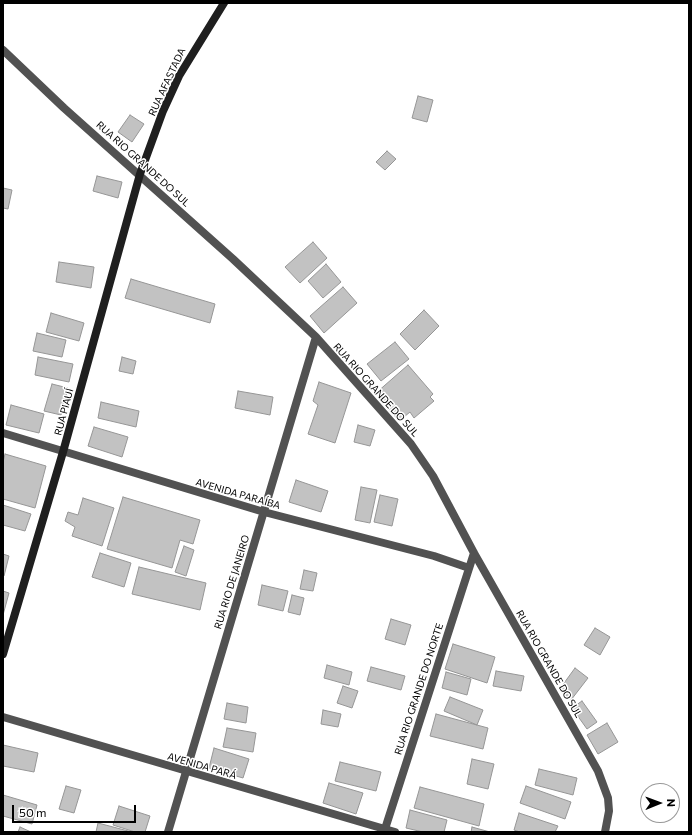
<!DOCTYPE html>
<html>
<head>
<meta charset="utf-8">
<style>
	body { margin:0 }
	#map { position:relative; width:692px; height:835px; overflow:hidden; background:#fff; font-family:Commissioner,sans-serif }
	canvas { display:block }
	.frame { position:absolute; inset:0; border:4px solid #000; pointer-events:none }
	.north { position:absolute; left:640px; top:783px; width:40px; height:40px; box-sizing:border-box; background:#fff; border:1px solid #999; border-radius:50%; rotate:89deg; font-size:11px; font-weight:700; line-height:16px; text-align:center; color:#000 }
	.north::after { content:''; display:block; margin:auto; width:14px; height:18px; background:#000; clip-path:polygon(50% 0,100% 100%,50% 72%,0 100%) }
	.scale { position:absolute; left:12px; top:805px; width:124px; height:18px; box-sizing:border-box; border:2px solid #000; border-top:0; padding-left:5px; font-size:12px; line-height:14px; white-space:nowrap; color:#000; -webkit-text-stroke:3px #fff; paint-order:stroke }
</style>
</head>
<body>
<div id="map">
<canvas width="692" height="835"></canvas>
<div class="frame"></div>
<div class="north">N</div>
<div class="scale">50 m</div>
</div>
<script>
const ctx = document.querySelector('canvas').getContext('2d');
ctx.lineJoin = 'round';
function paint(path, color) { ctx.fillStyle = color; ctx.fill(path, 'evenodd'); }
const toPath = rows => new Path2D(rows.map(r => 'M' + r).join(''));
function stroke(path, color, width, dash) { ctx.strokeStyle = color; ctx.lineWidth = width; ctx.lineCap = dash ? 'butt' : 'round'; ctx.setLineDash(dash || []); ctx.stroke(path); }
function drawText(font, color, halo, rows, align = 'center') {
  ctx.font = font + ' Commissioner,sans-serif'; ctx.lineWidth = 3; ctx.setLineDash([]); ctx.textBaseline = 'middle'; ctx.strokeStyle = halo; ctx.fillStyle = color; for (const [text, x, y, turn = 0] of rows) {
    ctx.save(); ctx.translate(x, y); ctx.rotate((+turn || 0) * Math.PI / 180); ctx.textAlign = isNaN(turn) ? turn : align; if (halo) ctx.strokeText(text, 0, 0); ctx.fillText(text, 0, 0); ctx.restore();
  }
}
const building = toPath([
	[418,96,433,100,427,122,412,118,418,96],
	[130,115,144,124,132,142,118,132,130,115],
	[387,151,396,159,385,170,376,162,387,151],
	[97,176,122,182,118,198,93,191,97,176],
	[3,188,12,190,8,209,3,208,3,188],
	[313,242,327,258,300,283,285,267,313,242],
	[59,262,94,267,91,288,56,282,59,262],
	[326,264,341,282,323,298,308,281,326,264],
	[131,279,215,304,210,323,125,298,131,279],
	[343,287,357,303,324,333,310,316,343,287],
	[424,310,439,326,415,350,400,334,424,310],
	[51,313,84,323,79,341,46,332,51,313],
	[37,333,66,340,62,357,33,351,37,333],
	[395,342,409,359,381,381,367,364,395,342],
	[38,357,73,364,69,382,35,375,38,357],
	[122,357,136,361,133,374,119,371,122,357],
	[408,365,433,394,430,397,434,401,414,418,410,412,399,421,376,393,408,365],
	[319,382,351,393,335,443,308,434,318,405,313,401,319,382],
	[52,384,68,388,61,415,44,411,52,384],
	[238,391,273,397,270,415,235,408,238,391],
	[101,402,139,411,136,427,98,418,101,402],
	[11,405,44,414,39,433,6,425,11,405],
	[358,425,375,430,370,446,354,442,358,425],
	[94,427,128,437,122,457,88,446,94,427],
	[5,454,46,466,35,508,3,499,3,462,5,454],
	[296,480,328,491,321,512,289,502,296,480],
	[361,487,377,490,370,523,355,520,361,487],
	[380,495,398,499,392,526,374,522,380,495],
	[123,497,200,520,193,544,180,540,172,568,107,549,123,497],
	[83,498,114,508,102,546,72,536,75,527,65,521,68,512,78,515,83,498],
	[3,505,31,514,25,531,3,525,3,505],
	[184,546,194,550,186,576,175,572,184,546],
	[100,553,131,563,124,587,92,577,100,553],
	[3,554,9,556,4,576,3,576,3,554],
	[139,567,206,583,200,610,132,594,139,567],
	[304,570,317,573,313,591,300,589,304,570],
	[262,585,288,591,283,611,258,605,262,585],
	[3,591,9,593,3,615,3,591],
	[292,595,304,598,300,615,288,612,292,595],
	[391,619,411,625,405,645,385,639,391,619],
	[595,628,610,637,600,655,584,645,595,628],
	[453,644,495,657,487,683,445,669,453,644],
	[327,665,352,672,349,685,324,678,327,665],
	[371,667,405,676,401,690,367,681,371,667],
	[575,668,588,678,571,700,559,690,575,668],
	[496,671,524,676,521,691,493,686,496,671],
	[446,672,471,679,467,695,442,688,446,672],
	[343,686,358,691,352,708,337,703,343,686],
	[450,697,483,710,477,725,444,711,450,697],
	[582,701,597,722,587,729,572,708,582,701],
	[227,703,248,707,246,723,224,719,227,703],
	[323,710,341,714,338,727,321,724,323,710],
	[436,714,488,728,483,749,430,736,436,714],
	[607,723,618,742,598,754,587,735,607,723],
	[227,728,256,733,253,752,223,747,227,728],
	[3,745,38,753,34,772,3,766,3,745],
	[214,748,249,759,243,778,209,768,214,748],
	[472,759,494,764,488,789,467,784,472,759],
	[340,762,381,772,376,791,335,781,340,762],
	[539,769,577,778,573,795,535,785,539,769],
	[329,783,363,793,356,814,323,803,329,783],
	[66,786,81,790,74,813,59,809,66,786],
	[526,786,571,802,565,819,520,803,526,786],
	[420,787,484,804,479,826,414,808,420,787],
	[3,795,37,805,32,824,3,816,3,795],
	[119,806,150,816,145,832,135,832,113,825,119,806],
	[410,810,447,820,444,832,423,832,406,828,410,810],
	[519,813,558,826,555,832,520,832,514,830,519,813],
	[98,823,132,832,96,832,98,823],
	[20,827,31,832,18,832,20,827],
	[472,827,490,832,471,832,472,827]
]);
const street = toPath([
	[3,50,64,108,233,259,316,337,411,444,433,476,474,553,598,771,608,798,609,811,605,832],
	[3,433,264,512,434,556,469,568],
	[3,717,395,832],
	[168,832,316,337],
	[384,832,474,553]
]);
const secondary = toPath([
	[3,654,63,452,140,174,163,111,179,76,224,3]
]);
const streetNames = [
	["RUA AFASTADA",167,82,-65],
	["RUA RIO GRANDE DO SUL",143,164,42],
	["RUA RIO GRANDE DO SUL",376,390,48],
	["RUA PIAUÍ",64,412,-75],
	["AVENIDA PARAÍBA",238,494,16],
	["RUA RIO DE JANEIRO",232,582,-73],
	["RUA RIO GRANDE DO SUL",549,664,60],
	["RUA RIO GRANDE DO NORTE",419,689,-72],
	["AVENIDA PARÁ",202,766,16]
];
paint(building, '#c2c2c2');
stroke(building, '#969696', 1);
stroke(street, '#525252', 8);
stroke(secondary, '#1f1f1f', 8);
drawText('10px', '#000', '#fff', streetNames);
</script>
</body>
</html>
